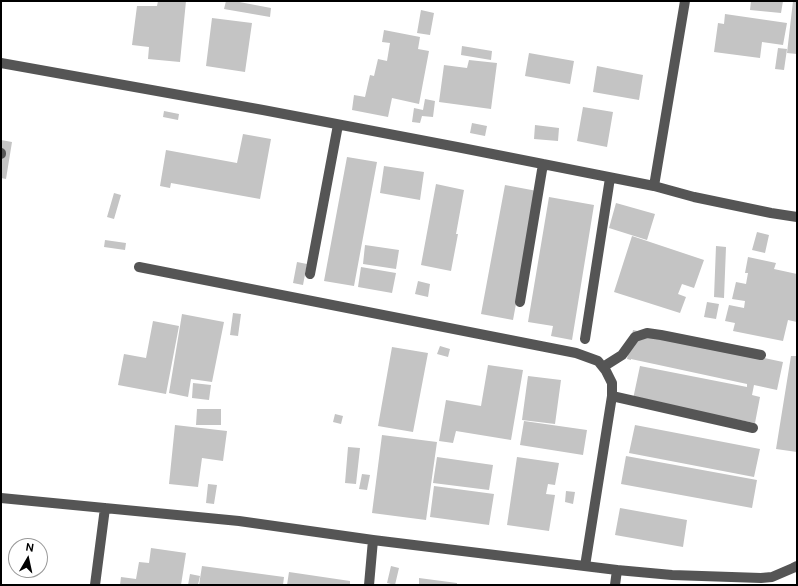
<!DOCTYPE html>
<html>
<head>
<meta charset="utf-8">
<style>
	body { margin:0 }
	#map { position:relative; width:798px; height:586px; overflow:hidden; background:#fff; font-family:"DM Sans",sans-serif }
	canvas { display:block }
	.frame { position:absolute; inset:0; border:2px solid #000; pointer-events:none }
	.north { position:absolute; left:8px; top:538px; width:40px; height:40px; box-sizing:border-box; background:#fff; border:1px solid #999; border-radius:50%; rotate:9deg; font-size:11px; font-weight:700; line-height:16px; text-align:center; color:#000 }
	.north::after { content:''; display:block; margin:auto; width:14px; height:18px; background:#000; clip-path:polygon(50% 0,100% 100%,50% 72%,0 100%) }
</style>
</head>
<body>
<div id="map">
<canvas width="798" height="586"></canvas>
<div class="frame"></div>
<div class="north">N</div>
</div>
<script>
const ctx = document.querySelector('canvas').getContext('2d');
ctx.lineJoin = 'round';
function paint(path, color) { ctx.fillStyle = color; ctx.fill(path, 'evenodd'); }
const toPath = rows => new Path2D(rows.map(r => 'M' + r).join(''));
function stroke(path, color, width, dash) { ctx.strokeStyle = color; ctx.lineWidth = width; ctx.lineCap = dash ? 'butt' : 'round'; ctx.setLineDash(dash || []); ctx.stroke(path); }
const building = toPath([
	[158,1,186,1,180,62,148,59,149,47,132,45,137,6,157,6],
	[226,1,234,1,271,8,270,17,224,9],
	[751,1,783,1,781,13,750,10],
	[793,1,797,1,797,54,787,53],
	[421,10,434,13,430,35,417,33],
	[725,14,787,23,783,45,762,42,760,58,714,52,718,23,724,24],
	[212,18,252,23,245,72,206,66],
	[384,30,420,37,418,49,429,51,419,104,392,98,388,117,352,110,354,95,365,97,370,75,374,76,378,59,387,61,390,43,382,42],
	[462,46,492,51,491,60,461,55],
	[778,48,787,49,784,70,775,69],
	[529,53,574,61,570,84,525,76],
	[469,60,497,63,491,109,439,102,444,65,467,68],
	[597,66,643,75,639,100,593,92],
	[425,99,435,101,433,117,422,116,420,123,412,122,414,108,423,110],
	[583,107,613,112,607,147,577,141],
	[164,111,179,114,178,120,163,117],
	[472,123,487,126,485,136,470,133],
	[535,125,559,128,558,141,534,139],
	[243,134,271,139,260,199,171,183,170,188,160,186,166,150,237,163],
	[1,140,12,142,6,179,1,178],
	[347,157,377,162,354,286,324,281],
	[384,166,424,172,420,200,380,193],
	[436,184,464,190,456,234,458,234,451,271,421,265],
	[505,185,537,191,513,320,481,314],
	[114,193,121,195,114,219,107,217],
	[549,197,594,205,572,340,551,336,553,326,528,322],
	[616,203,655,214,647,240,609,228],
	[757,232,769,235,765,253,752,250],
	[632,236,704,260,694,288,682,284,678,294,686,297,680,313,614,292],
	[105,240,126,243,125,250,104,247],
	[365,245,399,250,396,269,363,264],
	[716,246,726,247,724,298,714,297],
	[748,257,776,263,774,269,797,274,797,322,788,320,783,341,733,331,735,323,725,321,729,305,744,308,745,301,732,299,736,282,746,284,748,273,745,273],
	[297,262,307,264,303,285,293,283],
	[361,267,396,273,392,293,358,287],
	[418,281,430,284,428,297,415,294],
	[707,302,719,304,716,319,704,317],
	[233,313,241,314,238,336,230,335],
	[182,314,224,322,212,382,191,379,188,397,169,393],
	[153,321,179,326,166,394,118,385,124,354,146,358],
	[633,330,783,362,777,390,754,385,752,395,760,397,755,423,633,399,640,366,747,387,747,384,631,359,631,360,627,359],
	[440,346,450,349,448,357,437,354],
	[392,347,428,353,413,432,378,426],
	[791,356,797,356,797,452,776,449],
	[488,365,523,370,511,440,456,431,453,443,439,441,446,400,481,406],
	[528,376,561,380,555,424,522,420],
	[193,383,211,385,209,400,192,398],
	[197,409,221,409,221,425,196,425],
	[335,414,343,416,341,424,333,422],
	[524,421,587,430,583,455,520,445],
	[175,425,227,431,223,461,202,458,198,487,169,484],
	[635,425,760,449,754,477,629,453],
	[382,435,437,442,426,520,372,513],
	[348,447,360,448,356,484,345,483],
	[626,456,757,480,752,508,621,484],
	[437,457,493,465,489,490,433,483],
	[517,457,559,463,555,485,548,484,546,494,555,495,549,531,507,525],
	[362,474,370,475,367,490,359,489],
	[208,484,217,485,214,504,206,503],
	[434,486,494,494,489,525,430,517],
	[566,491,575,492,573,504,565,502],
	[620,508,687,520,683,547,615,535],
	[151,548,186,553,181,585,120,585,121,577,136,579,139,562,149,563],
	[202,566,284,577,283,585,199,585],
	[391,566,399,568,395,585,387,583],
	[289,572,350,581,350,585,287,585],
	[190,574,200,576,198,585,188,585],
	[419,578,457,583,457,585,419,585]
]);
const minor = toPath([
	[1,63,263,110,457,147,654,186,694,197,771,213,797,217],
	[1,154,1,153],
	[654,186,685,1],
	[139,267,576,353,598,361,606,371,612,383,612,396,585,566],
	[310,274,338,125],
	[520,302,543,164],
	[585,339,610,178],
	[603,367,622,355,635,337,647,333,661,335,761,355],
	[612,396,753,428],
	[1,498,239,521,373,540,617,570,672,575,761,578,772,577,793,568,797,566],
	[95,585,105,508],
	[369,585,373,540],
	[615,585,617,570]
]);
paint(building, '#c4c4c4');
stroke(minor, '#555', 10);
</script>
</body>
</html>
